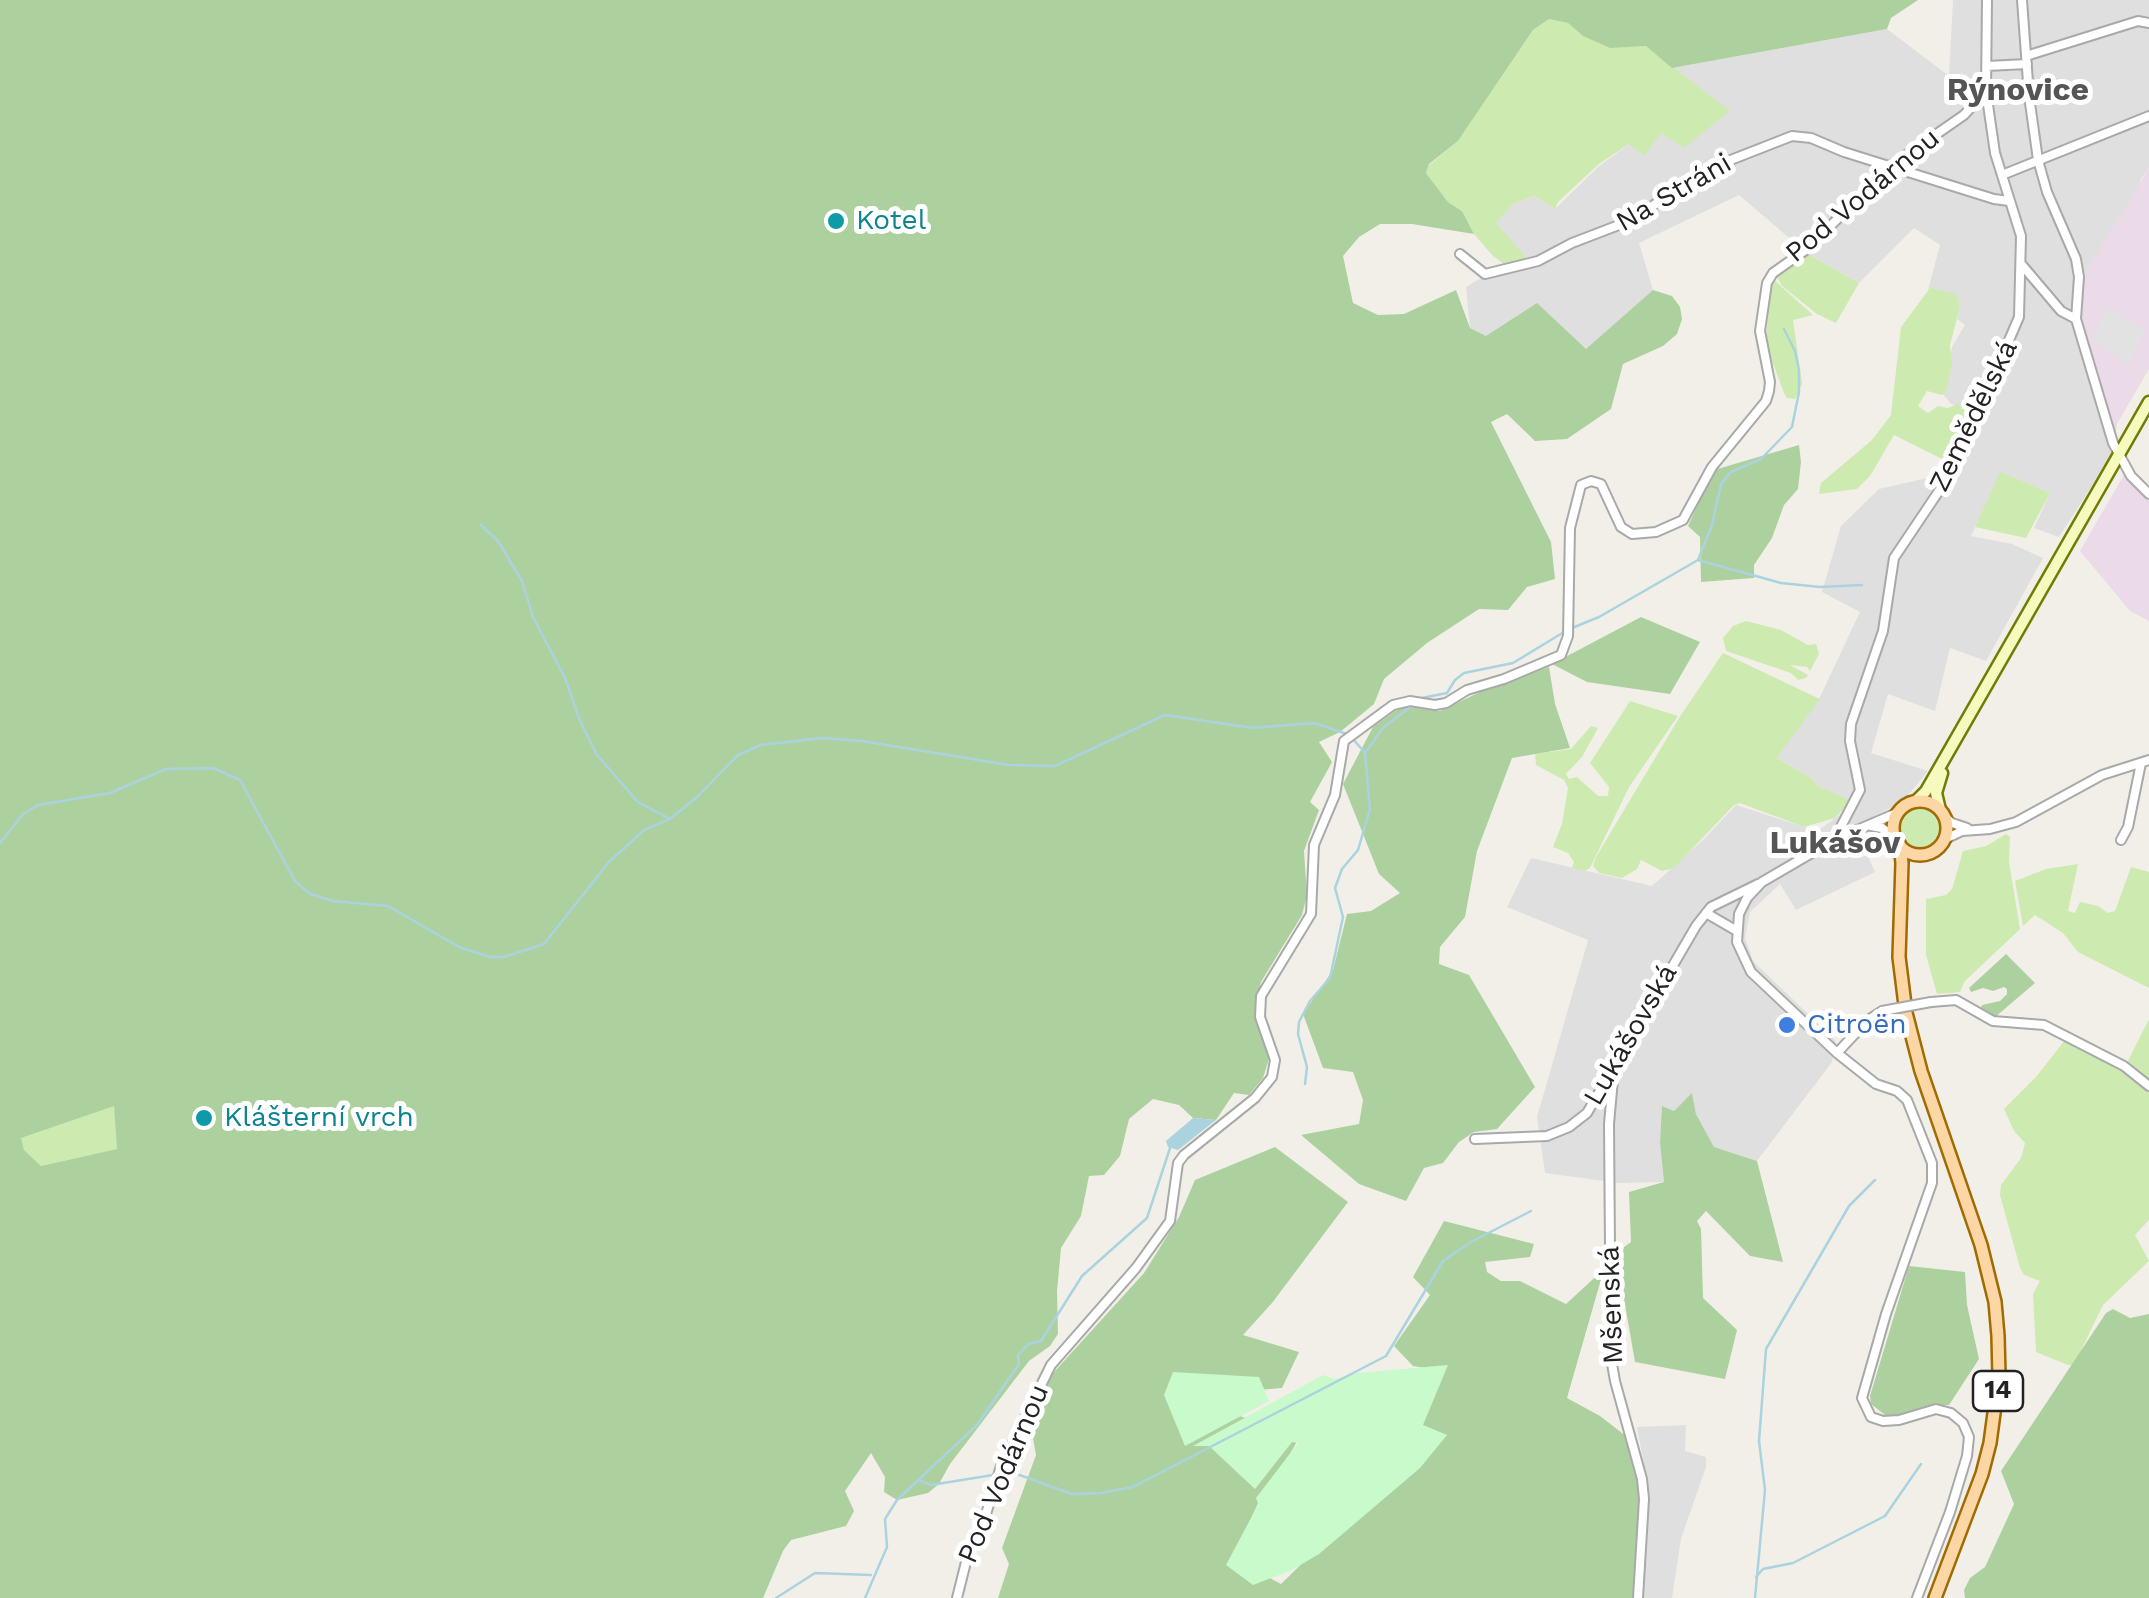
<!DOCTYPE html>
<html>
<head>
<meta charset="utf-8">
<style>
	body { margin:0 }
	canvas { display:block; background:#f2efe9 }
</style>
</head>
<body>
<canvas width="2149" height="1598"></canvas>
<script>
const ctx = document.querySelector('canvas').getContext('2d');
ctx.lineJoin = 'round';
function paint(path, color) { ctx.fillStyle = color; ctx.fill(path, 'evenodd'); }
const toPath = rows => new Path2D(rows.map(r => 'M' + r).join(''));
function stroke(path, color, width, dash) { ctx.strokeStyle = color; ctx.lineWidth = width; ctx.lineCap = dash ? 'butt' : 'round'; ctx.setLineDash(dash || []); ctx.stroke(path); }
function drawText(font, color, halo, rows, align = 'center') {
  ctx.font = font + ' "Work Sans",sans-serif'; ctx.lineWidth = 10; ctx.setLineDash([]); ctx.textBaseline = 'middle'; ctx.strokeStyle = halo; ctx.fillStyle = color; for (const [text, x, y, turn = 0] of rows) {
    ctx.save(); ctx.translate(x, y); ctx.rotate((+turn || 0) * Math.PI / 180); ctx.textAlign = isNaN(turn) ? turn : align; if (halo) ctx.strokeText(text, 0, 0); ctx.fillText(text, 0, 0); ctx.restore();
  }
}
const residential = toPath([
	[1953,0,2149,0,2149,168,2140,181,2104,415,2117,424,2113,453,2059,537,2034,528,2050,493,2000,473,1971,536,2012,544,2043,558,1986,661,1950,648,1935,711,1888,694,1871,753,1928,771,1910,793,1892,807,1854,826,1875,872,1796,910,1780,884,1750,912,1745,938,1753,961,1836,1041,1832,1062,1757,1161,1714,1147,1696,1114,1692,1094,1674,1111,1663,1107,1660,1143,1664,1182,1619,1183,1545,1173,1537,1117,1588,940,1507,907,1531,858,1652,886,1704,839,1736,805,1804,827,1822,828,1843,812,1849,800,1816,785,1814,780,1777,758,1819,699,1860,612,1822,592,1841,526,1879,489,1945,474,1974,412,1951,404,1943,394,1952,347,1965,325,1957,319,1960,307,1930,288,1928,290,1940,245,1914,228,1859,283,1808,254,1739,195,1639,243,1653,290,1586,350,1486,336,1470,328,1466,287,1504,264,1527,260,1495,223,1513,204,1534,196,1555,209,1598,167,1629,144,1729,111,1672,68,1887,29,1949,76],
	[1686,1425,1685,1451,1706,1457,1706,1467,1681,1539,1672,1598,1640,1598,1648,1485,1637,1427]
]);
const industrial = toPath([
	[2149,168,2149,369,2117,424,2104,415,2076,312,2080,282],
	[2125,473,2149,499,2149,621,2130,611,2080,551]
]);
const grass = toPath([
	[1549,19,1568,23,1583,36,1623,47,1646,46,1730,111,1684,148,1661,133,1644,156,1629,144,1599,164,1558,202,1555,209,1534,196,1513,204,1496,223,1528,260,1504,264,1493,256,1474,234,1462,211,1448,202,1426,173,1429,165,1458,141,1533,30],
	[1808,254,1859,283,1836,323,1817,314,1782,286,1776,275,1801,262],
	[1775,281,1813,315,1793,320,1802,384,1795,399,1787,398,1784,393,1770,355,1766,336,1772,284],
	[1930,288,1953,293,1958,297,1960,307,1950,345,1952,365,1947,389,1942,395,1927,391,1918,406,1928,413,1938,406,1948,408,1957,404,1974,410,1950,463,1894,435,1870,476,1857,489,1819,494,1821,483,1872,440,1891,415,1901,327],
	[2000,472,2050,493,2026,538,1975,527],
	[1746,621,1781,630,1808,645,1816,644,1819,654,1810,671,1807,667,1790,665,1808,675,1806,678,1798,680,1791,673,1726,651,1723,638,1733,626],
	[1723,653,1820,699,1777,758,1814,780,1816,785,1850,800,1848,804,1835,818,1804,827,1740,803,1734,805,1674,868,1662,871,1641,860,1637,869,1622,878,1599,873,1593,866,1596,857,1679,718],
	[1630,701,1678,716,1629,787,1590,868,1585,871,1572,868,1574,862,1568,853,1553,847,1562,824,1568,788,1564,780,1536,765,1535,754,1571,749,1591,726,1598,728,1582,757,1566,774,1569,779,1577,777,1598,796,1608,796,1609,787,1590,763],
	'1899 827a21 21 0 1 1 42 0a21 21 0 1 1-42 0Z',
	[2006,834,2010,837,2009,862,2020,929,1964,982,1960,992,1937,994,1926,955,1926,899,1946,895,1952,889,1963,851,1986,846],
	[2078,864,2068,911,2075,913,2080,902,2098,906,2108,913,2115,911,2131,867,2149,872,2149,988,2078,952,2063,933,2035,915,2023,926,2015,881,2046,869],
	[2149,1019,2149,1079,2128,1061],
	[2065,1040,2132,1072,2149,1090,2149,1220,2135,1235,2149,1261,2103,1305,2074,1365,2068,1365,2036,1352,2033,1294,2040,1281,2024,1275,2020,1268,2000,1195,2001,1185,2021,1158,2025,1143,2014,1131,2004,1109,2036,1077],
	[114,1105,118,1149,41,1166,24,1150,20,1138]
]);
const forest = toPath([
	[0,0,1918,0,1891,18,1887,29,1672,68,1646,46,1610,48,1583,36,1568,23,1549,19,1533,30,1458,141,1429,164,1426,173,1448,202,1462,211,1474,234,1412,224,1380,224,1359,237,1343,256,1353,303,1378,315,1404,314,1456,290,1470,328,1486,336,1537,303,1586,349,1653,290,1672,296,1680,307,1682,319,1677,334,1663,346,1623,364,1611,409,1567,439,1535,441,1507,414,1491,422,1551,542,1555,579,1527,587,1508,610,1479,609,1427,643,1384,679,1374,704,1340,732,1319,742,1332,762,1310,802,1319,810,1304,851,1307,895,1302,915,1261,982,1256,1006,1259,1030,1269,1059,1263,1078,1249,1095,1234,1093,1216,1120,1193,1118,1179,1105,1153,1099,1129,1119,1120,1156,1104,1175,1089,1176,1081,1216,1061,1248,1057,1291,1058,1334,1050,1346,1029,1361,950,1464,939,1484,928,1493,897,1500,884,1492,885,1477,871,1453,845,1491,854,1511,846,1526,791,1540,783,1551,763,1598,0,1598],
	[114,1106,117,1149,41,1166,24,1150,21,1138],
	[1799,445,1801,462,1798,489,1784,505,1772,538,1754,565,1754,578,1701,582,1700,537,1688,526,1714,470],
	[1641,617,1700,642,1670,694,1587,682,1552,664],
	[1549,667,1555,704,1570,748,1512,758,1477,851,1465,917,1440,947,1439,964,1469,975,1535,1087,1497,1129,1474,1132,1459,1142,1443,1163,1424,1168,1406,1201,1359,1184,1301,1135,1359,1124,1363,1100,1353,1072,1323,1068,1303,1014,1333,970,1347,914,1371,911,1400,893,1379,874,1343,784,1373,727,1402,706,1440,711,1497,684],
	[2006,954,2035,983,1994,1018,1980,1011,1982,1005,2000,1001,2007,994,2007,989,2004,987,1993,991,1983,988,1971,992,1969,988],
	[1692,1093,1696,1114,1714,1147,1757,1161,1783,1262,1750,1256,1706,1211,1697,1221,1701,1229,1703,1298,1737,1330,1725,1379,1635,1362,1616,1253,1631,1242,1629,1192,1664,1182,1660,1143,1662,1106,1674,1111],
	[1275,1147,1348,1202,1272,1303,1243,1335,1299,1352,1282,1388,1235,1392,1232,1413,1299,1438,1231,1557,1281,1584,1421,1447,1421,1405,1444,1371,1413,1366,1394,1346,1430,1295,1413,1277,1444,1221,1534,1244,1530,1257,1485,1262,1487,1272,1501,1281,1520,1281,1566,1304,1604,1269,1567,1398,1600,1416,1631,1440,1639,1497,1634,1598,998,1598,1009,1564,1002,1548,1036,1455,1029,1416,1054,1372,1144,1273,1179,1217,1195,1180],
	[1909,1266,1965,1272,1967,1305,1979,1359,1949,1405,1929,1405,1895,1416,1885,1415,1871,1404,1870,1396],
	[2113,1309,2130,1318,2149,1314,2149,1598,1965,1598,1964,1590,1970,1578,1985,1567,2014,1504,2001,1471,2106,1313]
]);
const park = toPath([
	[1448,1365,1423,1425,1447,1435,1420,1468,1319,1554,1292,1570,1253,1585,1226,1565,1251,1518,1258,1503,1256,1498,1298,1443,1292,1442,1255,1489,1209,1446,1193,1446,1323,1375,1335,1379,1358,1373],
	[1173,1372,1259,1377,1269,1401,1185,1446,1164,1395]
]);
const parking = toPath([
	[2106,307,2145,330,2129,365,2092,340]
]);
const water = toPath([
	[1193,1118,1216,1120,1178,1150,1168,1147,1166,1141]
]);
const stream = toPath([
	[481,525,498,541,522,581,533,617,565,678,580,721,597,755,638,802,670,819],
	[1698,560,1781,583,1820,587,1862,585],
	[1572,628,1599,617,1698,560,1712,525,1721,484,1731,472,1761,459,1792,427,1799,392,1799,370,1795,351,1784,329],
	[1422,698,1447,693,1455,680,1464,673,1513,663,1564,632],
	[1353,739,1365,753],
	[0,843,23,814,38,805,110,793,166,769,213,768,240,780,295,881,310,894,333,901,388,906,459,947,490,957,504,957,544,944,609,862,644,830,670,819,696,798,738,755,761,745,822,738,862,741,1009,765,1055,766,1165,715,1253,728,1314,723,1347,734],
	[1305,1084,1307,1067,1298,1034,1299,1022,1310,1001,1330,978,1343,917,1335,888,1342,869,1358,850,1370,809,1365,753,1383,728,1414,704],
	[1002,1474,1014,1473,1072,1494,1101,1493,1133,1487,1386,1356,1443,1261,1471,1242,1531,1211],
	[918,1480,931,1485,993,1475],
	[1756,1577,1763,1569,1793,1563,1885,1516,1921,1464],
	[776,1598,815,1573,871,1575],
	[865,1598,887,1547,885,1519,897,1500,977,1425,1019,1364,1018,1355,1028,1344,1041,1341,1082,1276,1147,1218,1171,1145],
	[1755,1598,1765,1490,1759,1441,1766,1349,1849,1206,1875,1180]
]);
const street = toPath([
	[2022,0,2029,96,2038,160,2047,192,2076,259,2079,277,2076,319],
	[2026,56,2138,21,2149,23],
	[1987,66,2027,64],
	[2002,175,2149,116],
	[1460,254,1485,274,1538,261,1572,243,1632,220,1705,170,1792,136,1811,138,1844,152,1994,199,2009,201],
	[2022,265,2061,311,2076,319,2113,443,2131,476,2149,494],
	[1899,812,1834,840,1762,882,1747,898,1739,914,1737,942,1751,972,1837,1053,1876,1084,1897,1091,1907,1100,1932,1163,1932,1183,1886,1314,1862,1398,1871,1417,1883,1421,1899,1420,1936,1409,1951,1413,1963,1423,1969,1437,1967,1456,1950,1512,1917,1598],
	[1945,817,1952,823,1967,828],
	[1871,826,1882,828,1895,837],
	[1945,839,1962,831,1990,829,2016,822,2102,775,2149,760],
	[1834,840,1860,790,1850,741,1851,724,1883,631,1894,558,1953,470,2019,317,2021,236,1995,153,1986,91,1987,0],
	[2121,840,2128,827,2141,763],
	[1706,913,1737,931],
	[1931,1002,1956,1000,1993,1021,2044,1025,2124,1066,2149,1086],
	[1837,1053,1868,1020,1882,1011],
	[1614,1068,1609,1124,1610,1249,1615,1278,1611,1358,1615,1381,1642,1479,1644,1499,1638,1598],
	[1475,1139,1547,1136,1569,1127,1587,1113,1696,926,1711,907,1758,884],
	[957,1598,967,1558,981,1530,1001,1466,1051,1365,1136,1268,1170,1221,1178,1163,1184,1155,1255,1098,1272,1077,1275,1060,1260,1017,1261,996,1311,914,1314,845,1335,795,1344,741,1393,705,1410,701,1435,705,1446,703,1467,690,1504,679,1561,655,1568,636,1570,528,1581,485,1591,481,1601,484,1621,527,1632,534,1656,532,1683,520,1712,467,1766,401,1769,391,1770,382,1760,331,1767,283,1773,273,1807,249,1892,165,1964,115,1986,91]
]);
const secondary = toPath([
	[1915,802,1926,791,2149,402],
	[1940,810,1936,793,1942,773]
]);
const primary = toPath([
	'1893 828a27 27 0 1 1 54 0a27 27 0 1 1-54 0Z',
	[1900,845,1902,863,1899,957,1906,1013,1921,1071,1981,1245,1995,1302,1998,1336,1999,1376,1990,1443,1982,1474,1935,1598]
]);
const streetBridge = toPath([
	[1882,1011,1931,1002]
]);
const markers = [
	[836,221,10,"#0f9aa8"],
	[1787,1025,10,"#3f7fe0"],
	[204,1118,10,"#0f9aa8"]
];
const shields = [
	[1998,1391,50]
];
const shieldNames = [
	["14",1998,1391]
];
const streetNames = [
	["Na Stráni",1674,193,-30],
	["Pod Vodárnou",1863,196,-40],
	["Zemědělská",1974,416,-64],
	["Lukášovská",1631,1035,-60],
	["Mšenská",1612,1305,-92],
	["Pod Vodárnou",1004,1474,-67]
];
const cultureNames = [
	["Kotel",856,221],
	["Klášterní vrch",224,1118]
];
const shopNames = [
	["Citroën",1807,1025]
];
const quarterNames = [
	["Rýnovice",2018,91],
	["Lukášov",1835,844]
];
paint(residential, '#e0dfdf');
paint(industrial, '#ebdbe8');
paint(grass, '#cdebb0');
paint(forest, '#add19e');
paint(park, '#c8facc');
paint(parking, '#e2e2e2');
paint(water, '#aad3df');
stroke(stream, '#aad3df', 2.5);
stroke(street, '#a9a9a9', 12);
stroke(secondary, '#707d05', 15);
stroke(primary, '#a06b00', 16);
stroke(street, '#fff', 8);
stroke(secondary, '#f7fabf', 10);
stroke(primary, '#fcd6a4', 11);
stroke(streetBridge, '#a9a9a9', 12, []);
stroke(streetBridge, '#fff', 8);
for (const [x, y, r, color] of markers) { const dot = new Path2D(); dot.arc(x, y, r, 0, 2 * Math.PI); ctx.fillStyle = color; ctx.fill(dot); stroke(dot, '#fff', 4); }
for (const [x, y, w] of shields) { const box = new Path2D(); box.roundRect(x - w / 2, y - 20, w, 40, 8); ctx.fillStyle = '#fff'; ctx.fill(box); stroke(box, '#222', 2.5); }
drawText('bold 25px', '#222', null, shieldNames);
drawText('28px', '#222', '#fff', streetNames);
drawText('28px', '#0d838f', '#fff', cultureNames, 'left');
drawText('28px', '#366cbe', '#fff', shopNames, 'left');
drawText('bold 32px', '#555', '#fff', quarterNames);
</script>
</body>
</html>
